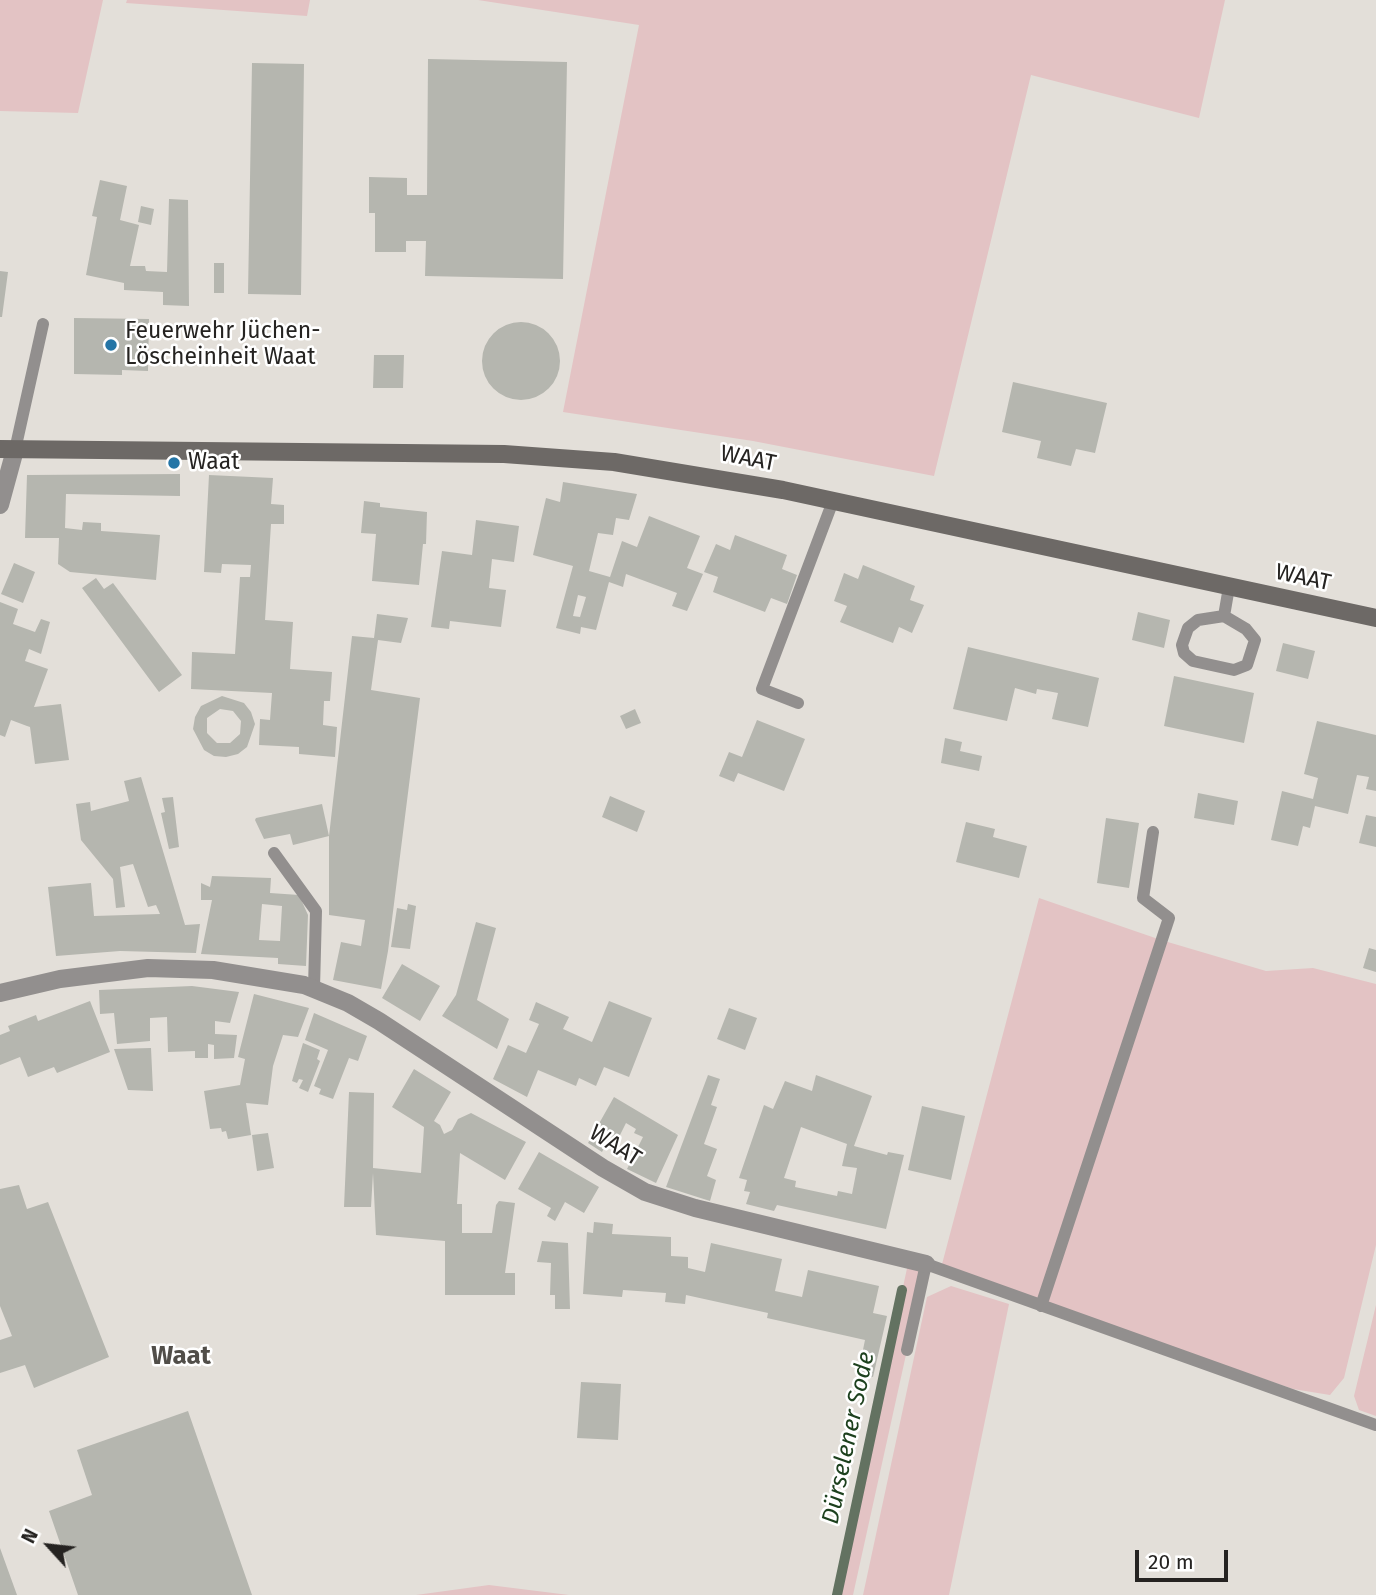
<!DOCTYPE html>
<html>
<head>
<meta charset="utf-8">
<style>
	body { margin:0 }
	#map { position:relative; width:1376px; height:1595px; overflow:hidden; background:#e3dfd9; font-family:"Fira Sans",sans-serif }
	canvas { display:block }
	.north { position:absolute; left:14px; top:1511px; width:70px; height:70px; -webkit-text-stroke:5px #fff; paint-order:stroke; rotate:297deg; font-size:19px; font-weight:700; line-height:28px; text-align:center; color:#252321 }
	.north::after { content:''; display:block; margin:auto; width:24px; height:32px; background:#252321; clip-path:polygon(50% 0,100% 100%,50% 72%,0 100%) }
	.scale { position:absolute; left:1135px; top:1550px; width:93px; height:32px; box-sizing:border-box; border:4px solid #252321; border-top:0; padding-left:9px; font-size:21px; line-height:24px; white-space:nowrap; color:#252321; -webkit-text-stroke:5px #fff; paint-order:stroke }
</style>
</head>
<body>
<div id="map">
<canvas width="1376" height="1595"></canvas>
<div class="north">N</div>
<div class="scale">20 m</div>
</div>
<script>
const ctx = document.querySelector('canvas').getContext('2d');
ctx.lineJoin = 'round';
function paint(path, color) { ctx.fillStyle = color; ctx.fill(path, 'evenodd'); }
const toPath = rows => new Path2D(rows.map(r => 'M' + r).join(''));
function stroke(path, color, width, dash) { ctx.strokeStyle = color; ctx.lineWidth = width; ctx.lineCap = dash ? 'butt' : 'round'; ctx.setLineDash(dash || []); ctx.stroke(path); }
function drawText(font, color, halo, rows, align = 'center') {
  ctx.font = font + ' "Fira Sans",sans-serif'; ctx.lineWidth = 5; ctx.setLineDash([]); ctx.textBaseline = 'middle'; ctx.strokeStyle = halo; ctx.fillStyle = color; for (const [text, x, y, turn = 0] of rows) {
    ctx.save(); ctx.translate(x, y); ctx.rotate((+turn || 0) * Math.PI / 180); ctx.textAlign = isNaN(turn) ? turn : align; if (halo) ctx.strokeText(text, 0, 0); ctx.fillText(text, 0, 0); ctx.restore();
  }
}
const green = toPath([
	[0,0,103,0,78,113,0,111],
	[127,0,310,0,307,16,126,3],
	[478,0,1225,0,1199,118,1031,75,934,476,753,441,563,412,639,25],
	[1039,898,1161,940,1266,971,1313,968,1376,984,1376,1245,1344,1378,1330,1395,1293,1389,941,1268],
	[909,1259,926,1264,853,1595,837,1595],
	[951,1286,1009,1304,949,1595,863,1595,927,1297],
	[1376,1305,1376,1416,1359,1410,1354,1396],
	[489,1585,569,1595,416,1595]
]);
const stream = toPath([
	[837,1595,902,1290]
]);
const building = toPath([
	[428,59,567,62,563,279,425,276,426,241,406,241,406,252,375,252,375,213,369,213,369,177,407,178,407,195,427,195],
	[252,63,304,64,301,295,248,294],
	[100,180,127,186,120,220,139,225,130,266,145,266,146,271,167,272,169,199,188,200,189,306,163,305,163,292,124,290,124,283,86,275,97,217,92,216],
	[141,206,154,209,151,225,138,222],
	[214,263,224,263,224,293,214,293],
	[0,271,8,272,2,317,0,317],
	[74,318,149,319,148,371,122,370,122,375,74,374],
	'482 361a39 39 0 1 1 78 0a39 39 0 1 1-78 0Z',
	[374,355,404,355,403,388,373,388],
	[1013,382,1107,403,1095,453,1076,449,1071,466,1037,458,1041,441,1002,432],
	[180,474,180,496,66,494,65,528,82,530,83,522,101,523,101,531,160,535,156,580,70,572,58,564,59,538,25,538,27,475],
	[209,475,273,478,271,504,284,505,284,524,271,524,265,620,293,622,290,669,332,672,330,701,324,701,323,725,337,727,335,757,299,754,299,747,259,745,260,719,270,720,272,693,191,689,192,652,235,654,240,577,250,577,251,565,222,564,221,573,204,572],
	[563,482,637,494,629,520,616,518,613,535,598,533,589,571,610,577,622,541,637,547,649,516,700,536,687,568,703,574,687,611,672,606,677,593,626,574,623,587,609,582,596,630,581,627,580,634,556,628,573,566,533,555,546,498,560,502],
	[578,595,586,597,580,617,573,616],
	[364,501,380,503,380,507,427,512,426,544,423,544,419,585,372,581,376,534,361,533],
	[476,520,519,526,514,562,492,559,489,588,506,590,501,627,450,621,449,629,431,627,442,551,472,555],
	[735,535,787,555,782,569,797,575,787,604,771,598,765,612,713,592,718,577,704,572,716,544,730,550],
	[14,563,35,572,23,603,1,594],
	[863,565,915,586,910,600,924,605,912,633,899,627,893,643,840,622,847,606,834,601,844,573,858,579],
	[96,578,104,589,113,583,182,675,159,692,82,588],
	[0,602,18,609,13,624,35,632,41,619,50,622,41,654,29,649,25,661,48,669,34,707,61,704,69,760,35,764,30,727,27,726,11,720,5,737,0,735],
	[1138,612,1170,620,1164,648,1132,640],
	[377,614,408,618,401,643,378,640,371,690,420,698,388,951,381,989,333,980,341,942,361,946,365,920,329,915,329,836,293,845,290,834,264,839,255,820,256,818,322,804,329,836,352,636,374,638],
	[1283,643,1315,651,1308,679,1276,671],
	[968,647,1099,678,1088,727,1052,719,1058,693,1037,689,1036,694,1015,688,1007,721,953,709],
	[1174,676,1254,693,1244,743,1164,726],
	[222,696,244,703,251,712,255,724,247,747,238,754,226,757,214,756,204,750,193,729,195,717,201,706],
	[220,709,233,711,241,721,240,734,230,743,217,743,207,733,207,718],
	[635,709,641,723,626,729,620,716],
	[757,720,805,739,784,791,738,773,734,782,719,776,729,752,742,757],
	[1317,721,1376,735,1376,791,1366,789,1369,777,1357,775,1348,814,1315,806,1310,828,1303,826,1298,846,1271,840,1282,791,1313,799,1318,778,1304,774],
	[945,738,962,742,960,751,982,756,979,771,941,763],
	[141,777,185,925,200,924,196,953,120,951,56,956,48,887,91,883,94,916,160,914,156,905,148,907,133,864,120,867,125,907,116,908,113,879,81,840,76,804,90,802,91,811,129,801,124,781],
	[1198,793,1238,801,1234,825,1194,818],
	[610,796,645,811,637,832,602,817],
	[173,797,179,847,169,849,161,813,165,812,162,798],
	[1366,815,1376,817,1376,847,1359,843],
	[1106,818,1139,823,1129,888,1097,883],
	[966,822,995,829,993,837,1027,846,1019,878,956,862],
	[212,876,271,878,270,893,299,895,308,915,306,966,278,964,278,958,201,954,212,900,201,900,201,883,210,887],
	[262,904,282,906,280,941,259,940],
	[408,904,416,906,410,949,391,947,397,908,407,910],
	[476,922,496,928,477,1000,509,1019,497,1049,442,1016,456,995],
	[1369,948,1376,950,1376,972,1363,968],
	[402,964,440,986,420,1021,382,998],
	[192,986,239,992,230,1023,215,1021,215,1034,237,1035,234,1058,214,1059,214,1045,208,1044,208,1058,195,1058,195,1051,168,1052,167,1017,150,1018,150,1041,117,1044,114,1013,100,1014,99,990],
	[254,994,309,1008,298,1037,283,1035,273,1066,268,1105,246,1103,251,1135,228,1139,226,1131,222,1132,221,1128,210,1129,204,1091,240,1085,245,1059,238,1057],
	[90,1001,110,1052,57,1073,54,1067,28,1077,20,1057,0,1065,0,1035,10,1031,8,1026,36,1015,38,1021],
	[609,1001,652,1018,629,1077,604,1067,596,1086,579,1078,576,1086,538,1070,527,1097,493,1079,508,1045,526,1053,539,1024,529,1020,536,1002,569,1017,563,1029,592,1042],
	[729,1008,757,1018,745,1050,717,1039],
	[314,1013,367,1036,358,1061,349,1058,333,1099,319,1094,321,1089,314,1086,328,1050,305,1040],
	[303,1043,320,1050,317,1059,320,1061,308,1092,299,1088,303,1080,299,1079,297,1083,292,1081],
	[151,1048,153,1091,128,1090,114,1049],
	[414,1069,451,1092,434,1121,440,1125,444,1134,452,1130,458,1119,471,1113,526,1142,505,1180,460,1153,457,1204,462,1204,462,1233,492,1233,496,1205,499,1201,515,1203,505,1273,515,1273,515,1295,445,1295,445,1241,376,1235,373,1173,371,1207,344,1207,349,1092,374,1093,373,1168,421,1173,424,1127,392,1107],
	[708,1075,720,1079,711,1105,717,1107,704,1144,717,1149,707,1176,716,1180,710,1201,666,1187],
	[816,1075,872,1096,854,1146,887,1155,888,1152,904,1155,886,1229,777,1205,774,1211,746,1204,750,1192,744,1191,747,1180,739,1178,764,1105,773,1109,785,1081,812,1091],
	[801,1127,847,1144,842,1166,857,1168,852,1194,838,1191,837,1196,795,1187,796,1181,784,1178],
	[614,1097,678,1135,656,1183,627,1169,643,1137,634,1133,636,1129,626,1123,617,1141,610,1137,602,1152,588,1143],
	[922,1106,965,1116,951,1180,908,1170],
	[268,1133,274,1168,257,1171,252,1135],
	[539,1152,599,1187,584,1213,565,1202,555,1221,547,1216,551,1208,518,1189],
	[19,1185,27,1209,48,1202,109,1357,34,1388,25,1365,0,1373,0,1340,12,1336,0,1306,0,1189],
	[594,1222,613,1224,612,1234,671,1237,671,1256,688,1257,688,1268,705,1272,711,1243,782,1259,775,1291,802,1297,808,1270,879,1286,873,1313,887,1316,873,1377,858,1374,865,1340,767,1318,768,1313,686,1295,685,1304,665,1302,666,1293,623,1290,622,1297,583,1294,587,1232,593,1233],
	[542,1241,568,1243,570,1309,555,1309,555,1295,550,1295,551,1263,537,1262],
	[581,1382,621,1384,618,1440,577,1438],
	[188,1411,252,1595,78,1595,49,1511,92,1495,77,1450],
	[0,1548,17,1595,0,1595]
]);
const service = toPath([
	[15,450,43,324],
	[1224,616,1198,620,1188,628,1182,645,1184,653,1193,661,1234,670,1247,665,1255,640,1246,629,1224,616,1229,587],
	[798,703,762,689,833,501],
	[274,853,316,911,314,988],
	[1041,1306,1169,918,1143,898,1153,832],
	[907,1350,926,1264,1376,1425]
]);
const minor = toPath([
	[0,505,15,450],
	[0,993,60,979,148,968,213,970,304,985,348,1003,379,1021,603,1168,645,1192,695,1208,926,1264]
]);
const secondary = toPath([
	[0,449,504,454,614,462,783,490,1376,618]
]);
const markers = [
	[111,345,7,"#2475a6"],
	[174,463,7,"#2475a6"]
];
const poiNames = [
	["Feuerwehr Jüchen-",125,332],
	["Löscheinheit Waat",125,358],
	["Waat",188,463]
];
const streetNames = [
	["WAAT",748,459,11],
	["WAAT",1303,578,12],
	["WAAT",615,1146,32]
];
const waterNames = [
	["Dürselener Sode",849,1438,-78]
];
const quarterNames = [
	["Waat",181,1357]
];
paint(green, '#e3c3c4');
stroke(stream, '#637261', 10);
paint(building, '#b5b6af');
stroke(service, '#928f8e', 12);
stroke(minor, '#928f8e', 18);
stroke(secondary, '#6d6966', 18);
for (const [x, y, r, color] of markers) { const dot = new Path2D(); dot.arc(x, y, r, 0, 2 * Math.PI); ctx.fillStyle = color; ctx.fill(dot); stroke(dot, '#fff', 2.5); }
drawText('23px', '#252321', '#fff', poiNames, 'left');
drawText('23px', '#252321', '#fff', streetNames);
drawText('italic 24px', '#1d411e', '#fff', waterNames);
drawText('bold 26px', '#514e49', '#fff', quarterNames);
</script>
</body>
</html>
